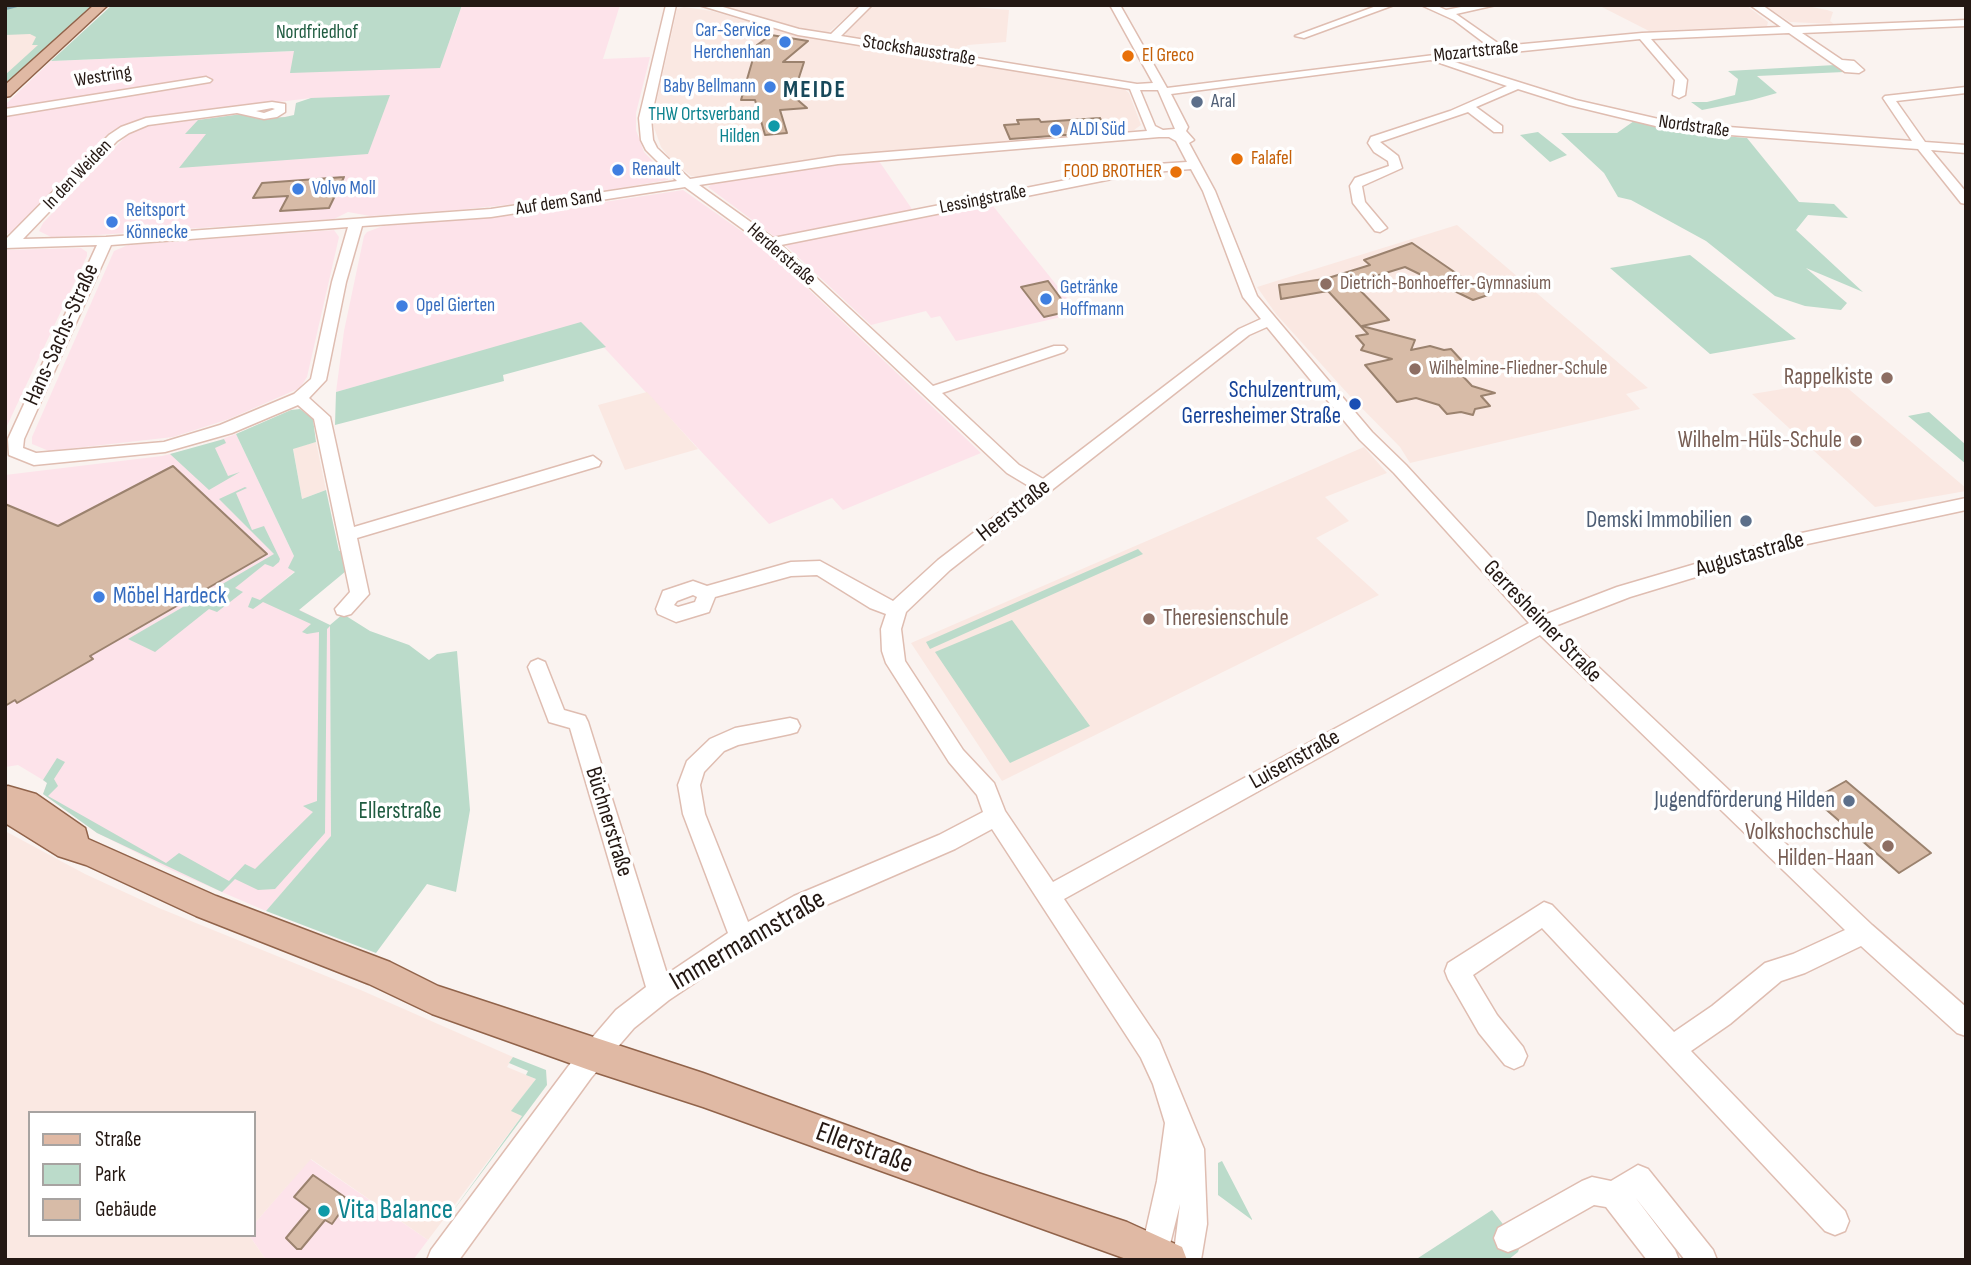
<!DOCTYPE html>
<html>
<head>
<meta charset="utf-8">
<style>
	body { margin:0 }
	#map { position:relative; width:1971px; height:1265px; overflow:hidden; background:#faf3f0; font-family:"Sofia Sans Condensed",sans-serif }
	canvas { display:block }
	.frame { position:absolute; inset:0; border:7px solid #241813; pointer-events:none }
	.legend { position:absolute; left:28px; top:1111px; width:228px; height:126px; box-sizing:border-box; background:#fff; border:2px solid #a7a3a1; margin:0; padding:9px 12px; list-style:none; font-size:21px; color:#241813 }
	.legend li { display:flex; align-items:center; gap:14px; height:35px }
	.legend b { width:35px; border:2px solid #a7a3a1 }
</style>
</head>
<body>
<div id="map">
<canvas width="1971" height="1265"></canvas>
<div class="frame"></div>
<ul class="legend">
<li><b style="height:9px;background:#e0b9a4"></b>Straße</li>
<li><b style="height:19px;background:#bbdbca"></b>Park</li>
<li><b style="height:19px;background:#d7bba7"></b>Gebäude</li>
</ul>
</div>
<script>
const ctx = document.querySelector('canvas').getContext('2d');
ctx.lineJoin = 'round';
function paint(path, color) { ctx.fillStyle = color; ctx.fill(path, 'evenodd'); }
const toPath = rows => new Path2D(rows.map(r => 'M' + r).join(''));
function stroke(path, color, width, dash) { ctx.strokeStyle = color; ctx.lineWidth = width; ctx.lineCap = dash ? 'butt' : 'round'; ctx.setLineDash(dash || []); ctx.stroke(path); }
function drawText(font, color, halo, rows, align = 'center') {
  ctx.font = font + ' "Sofia Sans Condensed",sans-serif'; ctx.lineWidth = 7; ctx.setLineDash([]); ctx.textBaseline = 'middle'; ctx.strokeStyle = halo; ctx.fillStyle = color; for (const [text, x, y, turn = 0] of rows) {
    ctx.save(); ctx.translate(x, y); ctx.rotate((+turn || 0) * Math.PI / 180); ctx.textAlign = isNaN(turn) ? turn : align; if (halo) ctx.strokeText(text, 0, 0); ctx.fillText(text, 0, 0); ctx.restore();
  }
}
const commercial = toPath([
	[462,5,620,5,603,59,650,57,636,113,636,130,644,152,668,177,668,180,543,201,458,210,370,216,348,212,334,219,97,235,51,237,39,231,43,223,127,135,147,126,242,114,258,119,294,116,296,103,307,102,311,98,147,118,119,127,110,132,13,231,5,235,5,117,54,106,10,109,5,105,51,61,295,51,293,65,453,33],
	[879,161,914,212,779,240,708,187,713,183,823,166],
	[683,190,764,247,981,453,843,510,832,498,769,524,581,323,336,392,344,331,364,236,367,232,383,226,526,214],
	[989,201,1079,313,956,341,940,316,931,318,926,311,871,325,782,242],
	[334,230,339,237,307,377,300,388,229,419,173,437,49,451,32,444,32,437,114,251,128,245],
	[81,248,87,252,87,256,5,430,5,250],
	[236,434,294,556,295,571,268,594,330,625,331,837,266,911,173,871,97,833,43,794,47,783,43,780,18,765,5,767,5,475,162,456,206,445],
	[310,1159,428,1240,413,1260,266,1260,249,1235,254,1235,254,1224]
]);
const built = toPath([
	[714,5,860,5,828,33,787,26],
	[873,5,950,5,1009,10,1006,42,968,45,956,54,846,36,845,34],
	[1598,5,1746,5,1768,22,1767,26,1649,31],
	[1764,5,1802,5,1827,10,1833,12,1830,21,1834,24,1790,22],
	[684,7,712,11,788,33,1122,87,1129,93,1141,125,1134,130,1109,135,830,156,700,177,691,176,671,160,661,147,652,122,677,9],
	[84,13,5,81,5,33],
	[1457,225,1648,388,1626,394,1640,409,1410,463,1400,447,1349,395,1276,314,1257,287],
	[1838,380,1966,488,1966,491,1875,507,1752,394],
	[647,392,698,449,625,470,598,405],
	[316,442,326,490,302,499,293,448],
	[1364,447,1387,473,1325,497,1349,521,1316,538,1379,595,1002,781,911,643],
	[5,831,85,874,159,908,363,991,513,1057,507,1067,536,1079,512,1110,522,1116,428,1240,311,1159,254,1224,254,1113,30,1113,30,1235,249,1235,266,1260,5,1260]
]);
const green = toPath([
	[5,5,97,5,5,86,5,75,38,45,32,45,36,37,30,34,5,35],
	[112,5,462,5,440,68,290,73,294,51,51,61],
	[1835,65,1844,72,1757,76,1777,93,1752,100,1702,110,1691,102,1707,102,1735,95,1738,79,1728,71],
	[390,95,368,154,179,168,206,134,185,134,198,120,242,114,258,119,285,117,294,115,296,103,311,98],
	[1634,121,1699,134,1747,138,1799,202,1834,204,1848,218,1808,215,1796,230,1863,292,1806,268,1847,303,1841,310,1805,306,1775,296,1706,241,1631,200,1618,197,1604,173,1561,133,1617,133],
	[1538,132,1567,155,1550,162,1520,135],
	[1690,255,1796,339,1710,354,1610,268],
	[581,322,606,347,503,375,504,381,335,425,336,392],
	[300,409,313,419,316,442,293,449,302,499,326,490,339,551,342,550,346,571,299,610,330,625,343,614,370,631,409,645,429,660,437,654,457,651,470,810,456,892,427,884,376,953,266,911,331,836,330,626,327,629,325,833,275,889,258,890,235,879,222,892,97,833,43,794,47,783,43,780,57,758,65,762,54,779,58,786,48,796,166,863,179,853,229,881,245,864,255,869,313,812,303,806,317,801,319,632,307,634,302,632,311,624,263,602,253,609,248,607,252,597,260,600,295,572,288,568,294,556,236,434,291,410],
	[1929,412,1966,445,1966,464,1908,416],
	[224,439,226,443,215,448,228,476,240,472,209,490,170,454],
	[245,487,247,488,236,493,252,530,264,526,280,559,279,562,273,567,265,564,235,588,243,592,217,612,209,609,155,652,128,639,274,554,219,499],
	[1138,549,1143,554,930,649,926,642],
	[1012,620,1090,726,1010,763,935,652],
	[513,1057,546,1070,547,1085,447,1219,522,1116,511,1111,536,1079,526,1075,528,1071,509,1063],
	[1222,1161,1252,1219,1252,1220,1218,1195,1218,1163],
	[1492,1210,1520,1246,1518,1252,1508,1260,1415,1260]
]);
const stream = toPath([
	[5,9,20,5]
]);
const building = toPath([
	[771,35,808,41,783,62,804,62,793,96,807,108,780,110,787,133,765,135,755,100,741,100,757,45,771,35],
	[1100,118,1107,132,1010,139,1004,125,1019,124,1017,120,1039,119,1041,122,1100,118],
	[344,177,329,208,280,211,288,196,253,198,262,183,344,177],
	[1412,243,1488,295,1473,300,1405,267,1353,283,1389,320,1362,326,1415,340,1411,350,1430,346,1444,350,1451,349,1463,362,1459,372,1472,386,1495,393,1481,396,1490,406,1475,409,1473,415,1461,412,1447,414,1439,405,1416,398,1397,402,1365,365,1392,359,1361,350,1364,345,1356,336,1368,334,1328,291,1281,299,1279,285,1325,279,1370,265,1364,260,1412,243],
	[1048,281,1070,311,1044,317,1021,287,1048,281],
	[173,466,267,554,90,656,93,659,17,703,15,700,5,706,5,504,58,526,173,466],
	[1846,781,1931,853,1899,873,1814,799,1846,781],
	[313,1175,349,1200,332,1224,325,1220,301,1249,297,1249,286,1238,310,1209,294,1197,313,1175]
]);
const minor = toPath([
	[666,5,676,5,651,118,653,140,657,148,690,179,838,156,1147,131,1130,89,798,35,699,5,716,5,799,29,831,34,861,5,872,5,841,36,1137,84,1153,83,1110,5,1120,5,1167,88,1491,48,1454,20,1421,5,1435,5,1446,10,1471,5,1496,5,1456,14,1502,46,1642,33,1781,27,1750,5,1762,5,1793,27,1966,20,1966,26,1802,33,1842,60,1854,61,1864,70,1859,73,1845,72,1789,33,1651,39,1687,80,1685,95,1679,98,1673,95,1675,80,1640,39,1445,59,1576,100,1676,123,1912,141,1883,98,1885,96,1966,87,1966,93,1896,101,1925,142,1966,145,1966,153,1931,150,1966,192,1966,204,1961,203,1918,149,1676,131,1569,105,1518,89,1476,107,1502,126,1502,132,1494,132,1468,112,1380,142,1398,156,1402,168,1362,186,1365,202,1387,228,1380,232,1375,231,1353,203,1350,186,1355,178,1389,166,1388,161,1374,152,1368,143,1371,137,1450,111,1507,86,1431,60,1171,94,1188,127,1186,131,1194,140,1189,143,1215,191,1257,296,1372,432,1406,465,1544,615,1617,587,1797,534,1966,498,1966,510,1798,546,1630,597,1555,626,1872,925,1966,1007,1966,1036,1957,1033,1861,946,1805,973,1781,981,1730,1024,1691,1051,1845,1211,1849,1221,1845,1231,1835,1235,1825,1231,1542,928,1473,975,1497,1015,1523,1047,1527,1056,1523,1065,1514,1069,1505,1065,1479,1033,1448,979,1445,971,1448,963,1544,902,1552,905,1674,1032,1712,1006,1765,963,1793,954,1845,930,1540,635,1064,899,1159,1040,1204,1149,1207,1224,1201,1260,1173,1260,1180,1204,1166,1260,1144,1260,1141,1252,1157,1181,1165,1123,1153,1084,1141,1058,992,829,955,849,810,912,751,945,669,1000,634,1028,591,1078,459,1260,427,1260,431,1250,573,1060,616,1010,646,987,570,728,549,722,528,667,531,662,538,659,545,662,564,710,585,716,588,722,667,974,728,933,683,814,678,785,687,761,710,739,735,728,790,718,797,720,800,726,797,732,790,734,738,745,724,751,704,772,700,785,705,814,748,922,794,896,939,835,983,812,977,795,949,762,886,663,882,651,881,629,886,614,870,608,817,575,791,576,715,597,709,612,676,622,658,614,656,609,663,591,693,581,707,586,791,562,820,561,893,601,938,560,1032,488,1007,473,766,246,685,187,491,217,362,226,346,282,326,380,309,398,330,417,354,527,593,456,601,462,599,466,357,538,369,594,351,614,344,616,337,614,335,609,350,592,314,419,298,405,232,433,165,452,34,465,9,455,8,439,97,245,5,248,5,240,109,135,121,127,146,118,272,102,285,104,285,112,277,117,264,119,237,113,148,125,129,133,117,141,23,239,106,237,491,209,677,181,646,150,641,140,639,118,666,5],
	[1140,90,1158,90,1175,129,1163,130,1155,126,1140,90],
	[275,109,264,113,256,111,272,108,275,109],
	[1159,137,1169,137,1176,141,1187,162,1142,165,773,238,699,185,838,164,1159,137],
	[1191,169,1203,191,1243,297,1261,319,1239,329,1043,479,1019,465,942,393,1064,352,1067,349,1064,346,1054,346,933,386,781,245,1142,173,1191,169],
	[348,227,332,282,311,379,294,394,220,425,164,442,36,453,23,448,24,439,111,245,348,227],
	[1267,327,1360,440,1394,473,1529,623,1053,882,1005,811,994,783,963,750,905,661,901,629,906,612,950,570,1249,335,1267,327],
	[693,595,697,597,695,602,678,607,674,605,677,601,693,595],
	[1379,5,1394,5,1304,38,1295,36,1379,5],
	[206,77,212,80,210,82,5,116,5,109,206,77],
	[1638,1165,1648,1169,1713,1250,1717,1260,1685,1260,1635,1197,1675,1250,1679,1260,1647,1260,1606,1207,1594,1205,1518,1248,1508,1252,1498,1248,1494,1238,1498,1228,1582,1181,1592,1177,1611,1181,1638,1165]
]);
const major = toPath([
	[94,5,108,5,10,96,5,97,5,85,94,5],
	[8,786,36,794,85,828,88,839,216,896,390,962,438,986,703,1073,978,1173,1127,1222,1182,1247,1187,1260,1129,1260,703,1107,592,1071,432,1014,369,984,196,916,86,865,58,856,5,823,5,787,8,786]
]);
const markers = [
	[785,42,7,"#3f7fe0"],
	[1128,56,7,"#e8710a"],
	[770,87,7,"#3f7fe0"],
	[1197,102,7,"#5c6f8a"],
	[774,126,7,"#0f9aa8"],
	[1056,130,7,"#3f7fe0"],
	[1237,159,7,"#e8710a"],
	[618,170,7,"#3f7fe0"],
	[1176,172,7,"#e8710a"],
	[298,189,7,"#3f7fe0"],
	[112,222,7,"#3f7fe0"],
	[1326,284,7,"#8d6e63"],
	[1046,299,7,"#3f7fe0"],
	[402,306,7,"#3f7fe0"],
	[1415,369,7,"#8d6e63"],
	[1887,378,7,"#8d6e63"],
	[1355,404,7,"#1a4fb4"],
	[1856,441,7,"#8d6e63"],
	[1746,521,7,"#5c6f8a"],
	[99,597,7,"#3f7fe0"],
	[1149,619,7,"#8d6e63"],
	[1849,801,7,"#5c6f8a"],
	[1888,846,7,"#8d6e63"],
	[324,1211,7,"#0f9aa8"]
];
const farShopnames = [
	["Car-Service",771,31,"right"],
	["Herchenhan",771,53,"right"],
	["Baby Bellmann",756,87,"right"],
	["ALDI Süd",1070,130],
	["Renault",632,170],
	["Volvo Moll",312,189],
	["Reitsport",126,211],
	["Könnecke",126,233],
	["Getränke",1060,288],
	["Hoffmann",1060,310],
	["Opel Gierten",416,306]
];
const farParknames = [
	["Nordfriedhof",317,33]
];
const farStreetnames = [
	["Stockshausstraße",919,51,9],
	["Mozartstraße",1476,52,-6],
	["Westring",103,77,-9],
	["Nordstraße",1694,127,8],
	["In den Weiden",78,175,-46],
	["Lessingstraße",983,200,-11],
	["Auf dem Sand",559,203,-9],
	["Herderstraße",781,255,41]
];
const farFoodnames = [
	["El Greco",1142,56],
	["Falafel",1251,159],
	["FOOD BROTHER",1162,172,"right"]
];
const farServicenames = [
	["Aral",1211,102]
];
const farCulturenames = [
	["THW Ortsverband",760,115],
	["Hilden",760,137]
];
const farEducationnames = [
	["Dietrich-Bonhoeffer-Gymnasium",1340,284],
	["Wilhelmine-Fliedner-Schule",1429,369]
];
const streetNames = [
	["Hans-Sachs-Straße",62,335,-66],
	["Heerstraße",1014,511,-38],
	["Augustastraße",1750,555,-16],
	["Gerresheimer Straße",1542,622,46],
	["Luisenstraße",1295,760,-29],
	["Büchnerstraße",608,822,73]
];
const educationNames = [
	["Rappelkiste",1873,378],
	["Wilhelm-Hüls-Schule",1842,441],
	["Theresienschule",1163,619,"left"],
	["Volkshochschule",1874,833],
	["Hilden-Haan",1874,859]
];
const transitNames = [
	["Schulzentrum,",1341,391],
	["Gerresheimer Straße",1341,417]
];
const serviceNames = [
	["Demski Immobilien",1732,521],
	["Jugendförderung Hilden",1835,801]
];
const shopNames = [
	["Möbel Hardeck",113,597]
];
const parkNames = [
	["Ellerstraße",400,812]
];
const farDistrictnames = [
	["MEIDE",815,91]
];
const nearStreetnames = [
	["Immermannstraße",748,941,-30],
	["Ellerstraße",864,1149,20]
];
const nearCulturenames = [
	["Vita Balance",338,1211]
];
paint(commercial, '#fde3ea');
paint(built, '#fae8e2');
paint(green, '#bbdbca');
stroke(stream, '#7ca5ae', 2.5);
paint(building, '#d7bba7');
stroke(building, '#9b826e', 2);
stroke(minor, '#dfbdb1', 3);
stroke(major, '#91634a', 3);
paint(minor, '#fff');
paint(major, '#e0b9a4');
for (const [x, y, r, color] of markers) { const dot = new Path2D(); dot.arc(x, y, r, 0, 2 * Math.PI); ctx.fillStyle = color; ctx.fill(dot); stroke(dot, '#fff', 2.5); }
drawText('19px', '#366cbe', '#fff', farShopnames, 'left');
drawText('19px', '#205c41', '#fff', farParknames);
drawText('19px', '#241813', '#fff', farStreetnames);
drawText('19px', '#c56008', '#fff', farFoodnames, 'left');
drawText('19px', '#4e5e75', '#fff', farServicenames, 'left');
drawText('19px', '#0d838f', '#fff', farCulturenames, 'right');
drawText('19px', '#785e54', '#fff', farEducationnames, 'left');
drawText('23px', '#241813', '#fff', streetNames);
drawText('23px', '#785e54', '#fff', educationNames, 'right');
drawText('23px', '#164399', '#fff', transitNames, 'right');
drawText('23px', '#4e5e75', '#fff', serviceNames, 'right');
drawText('23px', '#366cbe', '#fff', shopNames, 'left');
drawText('23px', '#205c41', '#fff', parkNames);
ctx.letterSpacing = '2px';
drawText('bold 24px', '#17485a', '#fff', farDistrictnames);
ctx.letterSpacing = '0px';
drawText('28px', '#241813', '#fff', nearStreetnames);
drawText('28px', '#0d838f', '#fff', nearCulturenames, 'left');
</script>
</body>
</html>
